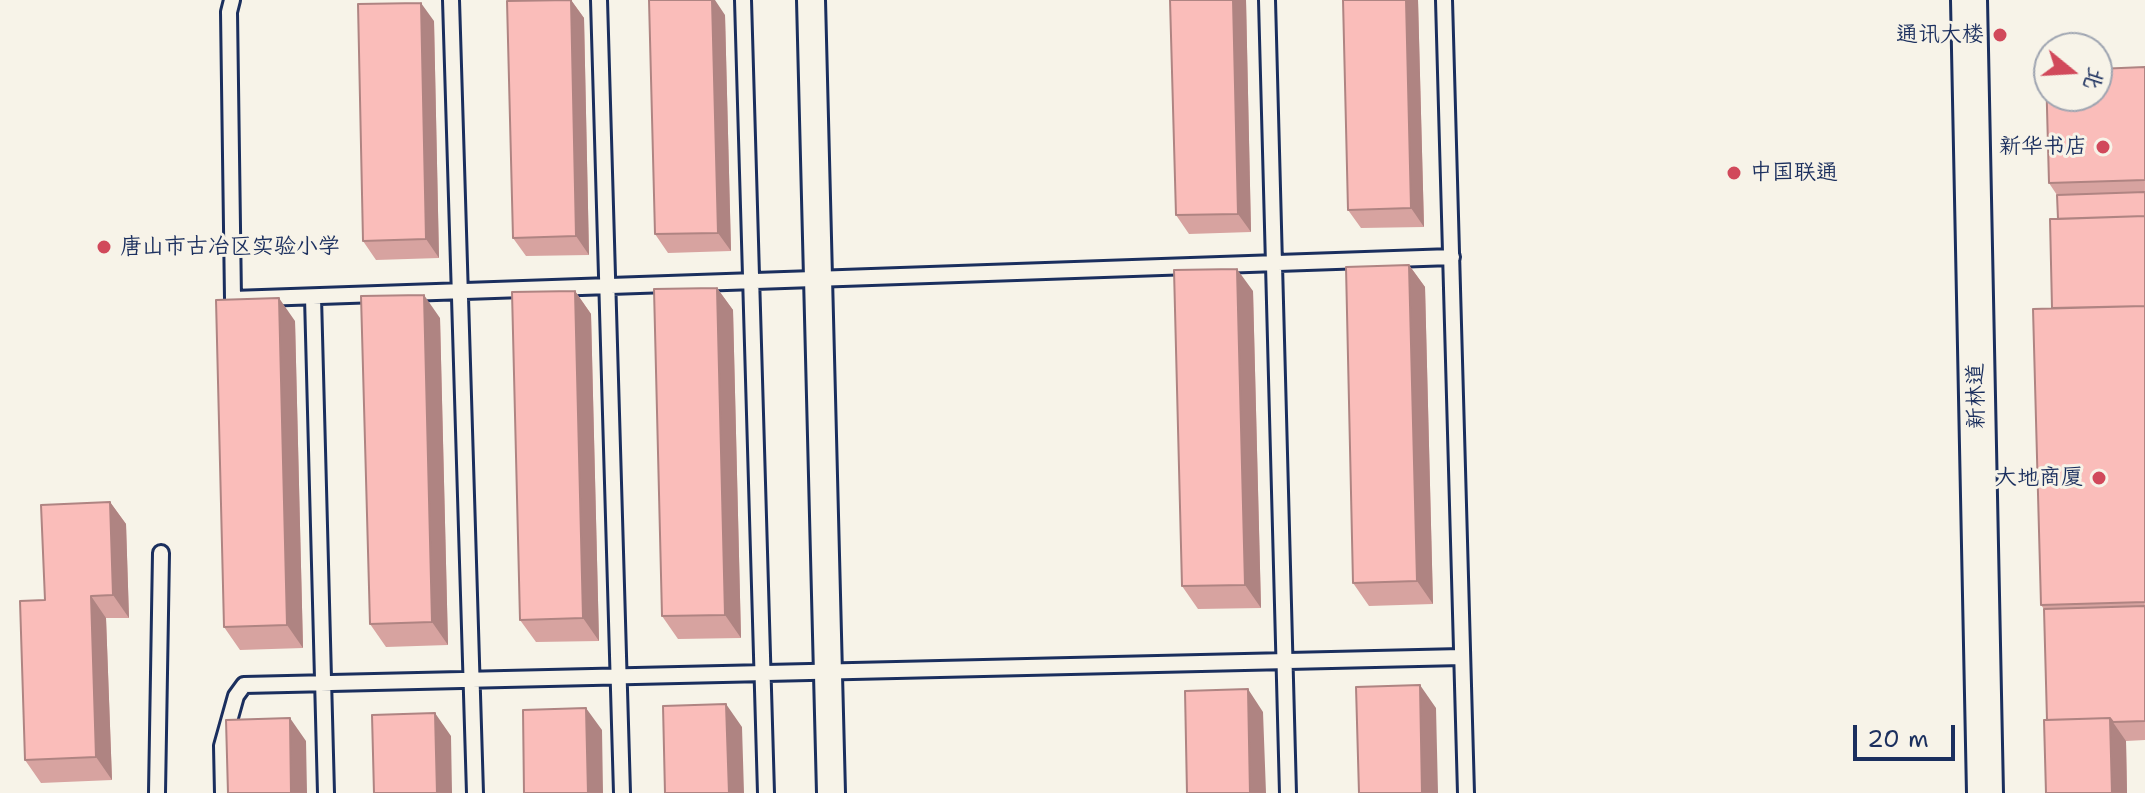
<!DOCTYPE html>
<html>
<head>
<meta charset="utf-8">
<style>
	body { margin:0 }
	#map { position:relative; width:2145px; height:793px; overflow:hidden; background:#f7f3e8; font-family:"Shantell Sans","LXGW WenKai TC",sans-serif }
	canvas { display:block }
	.north { position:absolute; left:2033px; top:32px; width:80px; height:80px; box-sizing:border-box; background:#f7f3e8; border:2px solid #9fa5b1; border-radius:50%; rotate:108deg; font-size:22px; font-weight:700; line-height:32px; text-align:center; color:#1b2f5e }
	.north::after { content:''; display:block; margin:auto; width:28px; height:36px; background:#d1495b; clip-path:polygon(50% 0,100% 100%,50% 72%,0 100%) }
	.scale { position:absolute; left:1853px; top:725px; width:102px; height:36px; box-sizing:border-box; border:4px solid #1b2f5e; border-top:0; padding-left:10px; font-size:24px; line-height:28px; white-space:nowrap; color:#1b2f5e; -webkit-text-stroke:6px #f7f3e8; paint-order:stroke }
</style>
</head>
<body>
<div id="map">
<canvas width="2145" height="793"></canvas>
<div class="north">北</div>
<div class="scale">20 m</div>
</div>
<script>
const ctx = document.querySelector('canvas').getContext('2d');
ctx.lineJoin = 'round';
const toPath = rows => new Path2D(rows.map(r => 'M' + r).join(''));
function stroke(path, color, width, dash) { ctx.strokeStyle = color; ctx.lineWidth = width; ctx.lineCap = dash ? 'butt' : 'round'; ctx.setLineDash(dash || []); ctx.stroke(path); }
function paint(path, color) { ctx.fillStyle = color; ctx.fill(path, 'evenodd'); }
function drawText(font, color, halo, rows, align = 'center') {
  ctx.font = font + ' "Shantell Sans","LXGW WenKai TC",sans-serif'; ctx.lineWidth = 6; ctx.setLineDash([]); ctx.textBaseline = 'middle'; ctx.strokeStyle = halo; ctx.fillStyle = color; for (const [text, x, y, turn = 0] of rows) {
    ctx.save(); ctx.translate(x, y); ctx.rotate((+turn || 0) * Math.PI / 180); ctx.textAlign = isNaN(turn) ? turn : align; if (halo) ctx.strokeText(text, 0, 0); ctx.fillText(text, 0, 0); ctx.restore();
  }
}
const service = toPath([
	[232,0,229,12,233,299,1452,257],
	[451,0,475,793],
	[599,0,622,793],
	[743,0,766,793],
	[1267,0,1288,793],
	[1444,0,1466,793],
	[313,297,326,793],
	[157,793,161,553],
	[223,793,222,746,236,696,244,685,1462,657]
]);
const minor = toPath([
	[811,0,831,793]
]);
const tertiary = toPath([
	[1969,0,1985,793]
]);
const wall = toPath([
	[571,0,584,18,589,255,526,256,513,238],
	[1170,0,1246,0,1251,232,1189,234,1176,215],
	[1343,0,1418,0,1424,227,1361,228,1348,210],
	[725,15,731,251,668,253,655,234],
	[434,21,439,258,376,260,363,241],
	[2145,67,2145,740,2126,741,2127,793,2046,793,2047,720,2044,609,2041,605,2052,308,2058,219,2057,195,2049,183],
	[1409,265,1425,287,1433,604,1369,606,1353,583],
	[717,288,733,310,741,638,678,639,662,616],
	[575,291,591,314,599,641,536,642,520,620],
	[1253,291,1261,608,1198,609,1182,586],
	[440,318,448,645,386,647,370,624],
	[295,321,303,648,240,650,224,627],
	[110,502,126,524,129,618,106,618,112,780,41,783,25,760,45,600]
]);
const shadedWall = toPath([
	[571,0,584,18,589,255,576,236],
	[712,0,715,0,725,15,731,251,718,233],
	[1233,0,1246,0,1251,232,1238,214],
	[1406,0,1418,0,1424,227,1411,208],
	[421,3,434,21,439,258,426,239],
	[1409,265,1425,287,1433,604,1417,581],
	[1237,269,1253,291,1261,608,1245,585],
	[717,288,733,310,741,638,725,615],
	[575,291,591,314,599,641,583,618],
	[424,295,440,318,448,645,432,622],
	[279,298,295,321,303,648,287,625],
	[110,502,126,524,129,618,113,595],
	[91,596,106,618,112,780,96,757],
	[1420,685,1436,708,1438,793,1422,793],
	[1248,689,1263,712,1266,793,1250,793],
	[726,704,742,727,744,793,729,793],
	[586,708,602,730,603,793,588,793],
	[435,713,451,736,452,793,437,793],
	[290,718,306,741,307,793,291,793],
	[2110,718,2126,741,2127,793,2112,793]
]);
const building = toPath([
	[571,0,576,236,513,238,507,1,571,0],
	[649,0,712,0,718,233,655,234,649,0],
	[1170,0,1233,0,1238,214,1176,215,1170,0],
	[1343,0,1406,0,1411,208,1348,210,1343,0],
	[421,3,426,239,363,241,358,4,421,3],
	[2145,67,2145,180,2049,183,2046,71,2049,70,2049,96,2097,96,2097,69,2145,67],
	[2145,192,2145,216,2058,219,2057,195,2145,192],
	[2145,216,2145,306,2052,308,2050,219,2145,216],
	[1409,265,1417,581,1353,583,1346,267,1409,265],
	[1237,269,1245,585,1182,586,1174,270,1237,269],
	[717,288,725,615,662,616,654,289,717,288],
	[575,291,583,618,520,620,512,292,575,291],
	[424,295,432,622,370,624,361,296,424,295],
	[279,298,287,625,224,627,216,300,279,298],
	[2145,306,2145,602,2041,605,2033,309,2145,306],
	[110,502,113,595,91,596,96,757,25,760,20,601,45,600,41,505,110,502],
	[2145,606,2145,721,2113,722,2110,718,2047,720,2044,609,2145,606],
	[1420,685,1422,793,1359,793,1356,687,1420,685],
	[1248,689,1250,793,1187,793,1185,691,1248,689],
	[726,704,729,793,665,793,663,706,726,704],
	[586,708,588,793,524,793,523,710,586,708],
	[435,713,437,793,374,793,372,715,435,713],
	[290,718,291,793,228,793,226,720,290,718],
	[2110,718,2112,793,2046,793,2044,720,2110,718]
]);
const markers = [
	[2000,35,8,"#d1495b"],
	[2103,147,8,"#d1495b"],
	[1734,173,8,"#d1495b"],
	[104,247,8,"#d1495b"],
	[2099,478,8,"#d1495b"]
];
const poiNames = [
	["通讯大楼",1984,35],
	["新华书店",2087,147],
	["中国联通",1750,173,"left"],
	["唐山市古冶区实验小学",120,247,"left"],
	["大地商厦",2083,478]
];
const streetNames = [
	["新林道",1977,396,-91]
];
stroke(service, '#1b2f5e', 20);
stroke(minor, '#1b2f5e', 32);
stroke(tertiary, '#1b2f5e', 40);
stroke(service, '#f7f3e8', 14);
stroke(minor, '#f7f3e8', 26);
stroke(tertiary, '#f7f3e8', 34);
paint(wall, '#d7a3a0');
paint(shadedWall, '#af8482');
paint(building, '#fabdba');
stroke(building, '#af8482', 2);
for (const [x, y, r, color] of markers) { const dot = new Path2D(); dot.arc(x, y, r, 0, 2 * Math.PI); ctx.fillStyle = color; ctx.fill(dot); stroke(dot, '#f7f3e8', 3); }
drawText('22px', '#1b2f5e', '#f7f3e8', poiNames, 'right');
drawText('22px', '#1b2f5e', '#f7f3e8', streetNames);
</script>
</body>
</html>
